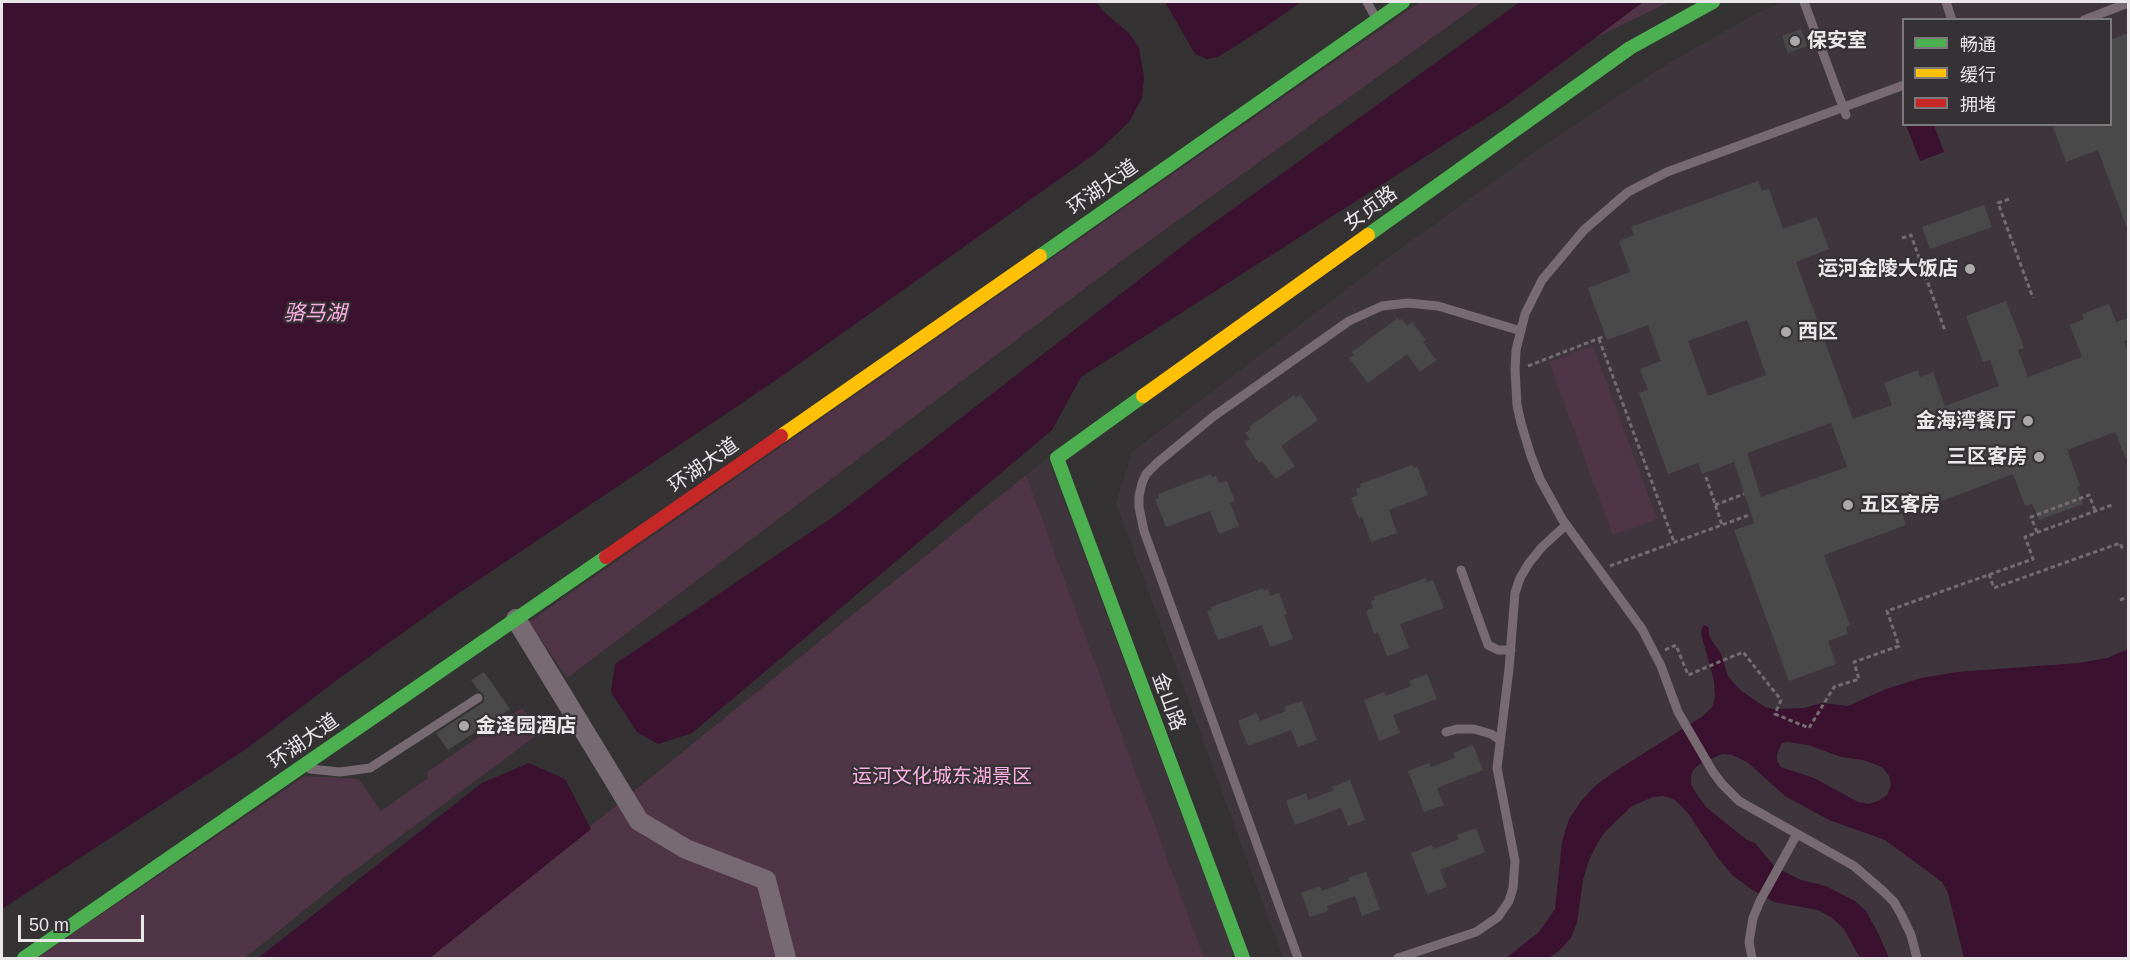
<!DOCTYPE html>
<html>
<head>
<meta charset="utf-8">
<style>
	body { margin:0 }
	#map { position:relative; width:2130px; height:960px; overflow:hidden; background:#343233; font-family:Helvetica,"Noto Sans SC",sans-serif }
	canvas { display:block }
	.frame { position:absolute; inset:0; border:3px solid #eae7e9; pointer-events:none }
	.legend { position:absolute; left:1902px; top:18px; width:210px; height:108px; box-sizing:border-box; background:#353134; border:2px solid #7d7a7c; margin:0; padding:8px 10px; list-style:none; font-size:18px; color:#eae7e9 }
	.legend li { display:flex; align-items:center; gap:12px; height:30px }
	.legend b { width:30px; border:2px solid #7d7a7c }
	.scale { position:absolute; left:18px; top:915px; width:126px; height:27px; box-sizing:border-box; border:3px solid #eae7e9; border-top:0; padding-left:8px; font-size:18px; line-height:21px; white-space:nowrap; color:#eae7e9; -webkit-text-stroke:4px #353134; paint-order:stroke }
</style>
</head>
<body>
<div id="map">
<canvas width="2130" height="960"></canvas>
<div class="frame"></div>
<ul class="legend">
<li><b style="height:8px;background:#4caf50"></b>畅通</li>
<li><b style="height:8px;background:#ffc107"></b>缓行</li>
<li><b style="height:8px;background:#c62828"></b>拥堵</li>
</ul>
<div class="scale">50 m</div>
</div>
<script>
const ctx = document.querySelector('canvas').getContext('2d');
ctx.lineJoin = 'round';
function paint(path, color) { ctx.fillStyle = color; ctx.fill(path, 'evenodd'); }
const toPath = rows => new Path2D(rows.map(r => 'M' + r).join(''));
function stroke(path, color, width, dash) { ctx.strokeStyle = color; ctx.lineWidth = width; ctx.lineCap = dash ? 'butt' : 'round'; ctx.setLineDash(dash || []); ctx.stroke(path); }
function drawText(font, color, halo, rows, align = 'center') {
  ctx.font = font + ' Helvetica,"Noto Sans SC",sans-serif'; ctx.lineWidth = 4.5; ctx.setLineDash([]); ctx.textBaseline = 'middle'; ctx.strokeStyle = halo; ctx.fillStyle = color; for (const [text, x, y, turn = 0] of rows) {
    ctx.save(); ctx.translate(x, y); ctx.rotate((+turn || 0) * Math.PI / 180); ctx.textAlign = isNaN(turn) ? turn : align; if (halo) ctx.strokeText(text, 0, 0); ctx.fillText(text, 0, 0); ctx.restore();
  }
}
const built = toPath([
	[1782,2,2128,2,2128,958,1283,958,1116,503,1132,452,1396,252,1536,151,1618,96,1669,63,1757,13],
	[1904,20,2110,20,2110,124,1904,124],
	[1048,458,1235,958,1204,958,1026,475]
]);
const green = toPath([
	[1420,2,1482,2,1120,262,567,678,529,622],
	[1643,2,1669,2,1593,39],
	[1593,346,1657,519,1613,535,1549,362],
	[1026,475,1204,958,427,958],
	[522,708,537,726,537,735,344,878,245,958,37,958,305,776,359,779,381,811,428,778,427,772]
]);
const water = toPath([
	[2,2,1096,2,1103,11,1129,33,1139,48,1144,77,1142,98,1129,122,1096,153,782,376,450,599,341,677,246,749,2,909],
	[1165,2,1301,2,1264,28,1218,57,1207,59,1195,54],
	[1520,2,1643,2,1506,105,1081,377,1052,430,692,733,658,744,637,732,611,692,615,664,836,515,1194,237],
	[1906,125,1934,125,1944,152,1920,161],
	[1705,625,1709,628,1709,636,1721,654,1728,676,1740,690,1765,707,1773,709,1804,708,1822,703,1848,706,1886,689,1921,678,1957,672,2078,663,2107,658,2128,649,2128,958,1964,958,1948,893,1942,882,1885,840,1829,820,1785,796,1747,762,1732,755,1722,754,1700,764,1693,770,1691,776,1691,784,1696,793,1706,807,1747,840,1755,843,1775,867,1801,880,1826,886,1855,901,1866,911,1878,933,1889,958,1860,958,1844,929,1832,918,1818,910,1774,902,1751,889,1732,875,1718,858,1687,812,1675,800,1664,796,1653,797,1632,806,1605,832,1597,844,1589,860,1583,880,1577,923,1571,938,1559,951,1549,958,1506,958,1539,932,1555,909,1562,842,1569,819,1581,801,1595,786,1614,772,1703,716,1712,707,1715,696,1714,681,1701,634,1702,627],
	[1787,742,1808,745,1841,757,1863,760,1882,767,1889,776,1891,785,1887,795,1880,800,1869,804,1858,802,1814,778,1781,767,1777,761,1777,754,1782,743],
	[529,763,565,779,591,829,430,958,258,958,482,783]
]);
const building = toPath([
	[1801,29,1807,46,1788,53,1782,36],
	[2128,33,2128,228,2127,228,2098,150,2066,162,2053,127,2061,124,2110,124,2110,40],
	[1758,181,1762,191,1769,189,1783,229,1817,217,1829,249,1796,262,1853,419,1892,405,1884,383,1918,370,1920,377,1933,372,1945,406,1999,386,1990,360,1983,362,1966,316,2006,301,2024,348,2018,350,2028,377,2082,357,2070,325,2084,319,2082,314,2109,304,2116,322,2128,318,2128,340,2124,341,2128,355,2128,463,2115,432,2067,450,2080,486,2077,487,2083,504,2039,520,2032,504,2025,506,2013,474,1942,501,1941,497,1901,511,1906,525,1824,555,1850,625,1846,627,1848,634,1828,641,1836,664,1789,681,1734,530,1754,523,1734,462,1702,474,1698,463,1668,474,1639,393,1648,390,1640,369,1661,361,1648,325,1607,340,1588,288,1630,272,1619,241,1634,235,1631,227],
	[1747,320,1766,375,1708,396,1688,341],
	[1831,423,1847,467,1761,497,1747,453],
	[1984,205,1992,227,1930,249,1922,227],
	[1398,318,1399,321,1402,319,1407,326,1412,322,1426,340,1423,342,1436,360,1420,372,1407,354,1368,383,1349,358,1354,355,1352,352],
	[1300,394,1318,420,1281,446,1295,466,1276,479,1262,461,1259,463,1244,442,1250,439,1245,433,1251,429,1249,427,1294,395,1296,398],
	[1412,465,1414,468,1417,467,1428,495,1389,510,1397,533,1371,542,1362,517,1359,519,1351,498,1358,495,1356,489,1361,487,1360,484],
	[1211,474,1212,477,1216,476,1219,483,1227,481,1235,501,1230,503,1239,526,1219,534,1210,511,1166,527,1155,499,1159,498,1158,494],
	[1426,578,1427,582,1433,580,1444,608,1400,624,1409,648,1387,656,1378,632,1374,634,1366,611,1373,608,1371,601,1375,600,1374,597],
	[1263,588,1264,591,1268,589,1270,596,1279,593,1287,614,1284,615,1293,639,1270,647,1262,625,1218,640,1207,611,1212,610,1211,607],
	[484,672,510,709,448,750,436,733,484,702,484,695,479,691,471,680],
	[1427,674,1437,699,1393,715,1400,733,1379,741,1364,700,1384,692,1386,696,1411,686,1409,681],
	[1302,701,1317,740,1298,747,1291,730,1248,746,1238,721,1257,713,1260,721,1286,711,1284,707],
	[1473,745,1483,770,1437,788,1444,805,1424,812,1408,771,1429,763,1431,767,1455,758,1453,753],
	[1350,780,1365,820,1348,826,1341,808,1295,825,1286,801,1306,793,1308,800,1334,790,1332,787],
	[1476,828,1485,852,1440,870,1447,887,1427,894,1411,853,1432,845,1434,849,1459,839,1457,835],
	[1366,872,1380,909,1362,916,1355,896,1327,906,1328,911,1310,917,1301,893,1320,886,1322,891,1349,881,1348,878]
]);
const path = toPath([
	[2009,199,1998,203,2033,298],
	[1902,238,1911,235,1945,331],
	[1599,339,1674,542],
	[1528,366,1605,336],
	[1706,477,1722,525],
	[1715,505,1744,494],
	[2037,532,2031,517,2089,495,2095,510],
	[1610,566,1749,515],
	[1989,574,1994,588,2120,543,2123,550],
	[2120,600,2128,597],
	[1665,650,1676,645,1688,675,1743,652,1781,700,1775,714,1809,728,1834,687,1859,679,1854,662,1899,646,1887,611,2033,559,2025,537,2112,505]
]);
const lane = toPath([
	[1367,2,1376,18],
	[1804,2,1846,115],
	[1946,2,1952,20],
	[2084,20,2128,3],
	[1904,85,1667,172,1628,192,1584,230,1542,280,1525,314,1516,350,1515,370,1517,405,1521,423,1531,456,1540,479,1562,519,1642,629,1661,666,1678,712,1713,772,1722,784,1739,801,1854,866,1883,891,1894,902,1902,916,1911,935,1917,958],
	[1461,570,1488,645,1498,650,1511,650],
	[1446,732,1457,729,1474,729,1491,734,1500,740],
	[310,769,340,772,370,768,478,698],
	[1298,958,1144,531,1139,507,1139,496,1142,483,1146,474,1157,463,1214,416,1349,321,1382,306,1408,303,1438,306,1521,331],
	[1398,958,1476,932,1498,917,1509,901,1513,888,1515,861,1497,768,1509,669,1515,593,1520,578,1529,563,1542,547,1566,525],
	[1752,958,1749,942,1753,918,1760,901,1797,834]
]);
const street = toPath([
	[516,619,639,821,686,849,766,880,786,958]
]);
const fast = toPath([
	[1368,235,1630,48,1713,2],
	[1040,256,1403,2],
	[1143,396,1057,458,1243,958],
	[24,958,606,557]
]);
const slow = toPath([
	[1143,396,1368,235],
	[781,436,1040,256]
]);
const jam = toPath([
	[606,557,781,436]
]);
const markers = [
	[1795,41,6,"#aaa8a9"],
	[1970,269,6,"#aaa8a9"],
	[1786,332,6,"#aaa8a9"],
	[2028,421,6,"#aaa8a9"],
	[2039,457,6,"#aaa8a9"],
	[1848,505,6,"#aaa8a9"],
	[464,726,6,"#aaa8a9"]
];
const poiNames = [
	["保安室",1807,41],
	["运河金陵大饭店",1958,269,"right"],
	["西区",1798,332],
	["金海湾餐厅",2016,421,"right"],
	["三区客房",2027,457,"right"],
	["五区客房",1860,505],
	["金泽园酒店",476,726]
];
const streetNames = [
	["环湖大道",1103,188,-35],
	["女贞路",1371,209,-36],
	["环湖大道",704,466,-35],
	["金山路",1168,702,70],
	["环湖大道",304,742,-35]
];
const parkNames = [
	["运河文化城东湖景区",942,777]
];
const waterNames = [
	["骆马湖",315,314]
];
paint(built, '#3f363d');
paint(green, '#503547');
paint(water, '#3a112f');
paint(building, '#4a494a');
stroke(path, '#756c71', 3, [4.5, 3]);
stroke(lane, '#776a73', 9);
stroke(street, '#776a73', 20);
stroke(fast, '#4caf50', 14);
stroke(slow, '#ffc107', 14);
stroke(jam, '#c62828', 14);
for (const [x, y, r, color] of markers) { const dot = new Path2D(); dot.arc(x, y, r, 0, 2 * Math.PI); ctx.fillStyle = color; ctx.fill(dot); stroke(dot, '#353134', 2); }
drawText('bold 20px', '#eae7e9', '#353134', poiNames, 'left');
drawText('20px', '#eae7e9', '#353134', streetNames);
drawText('20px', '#feafe4', '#353134', parkNames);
drawText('italic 21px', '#fdaee3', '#353134', waterNames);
</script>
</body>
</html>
